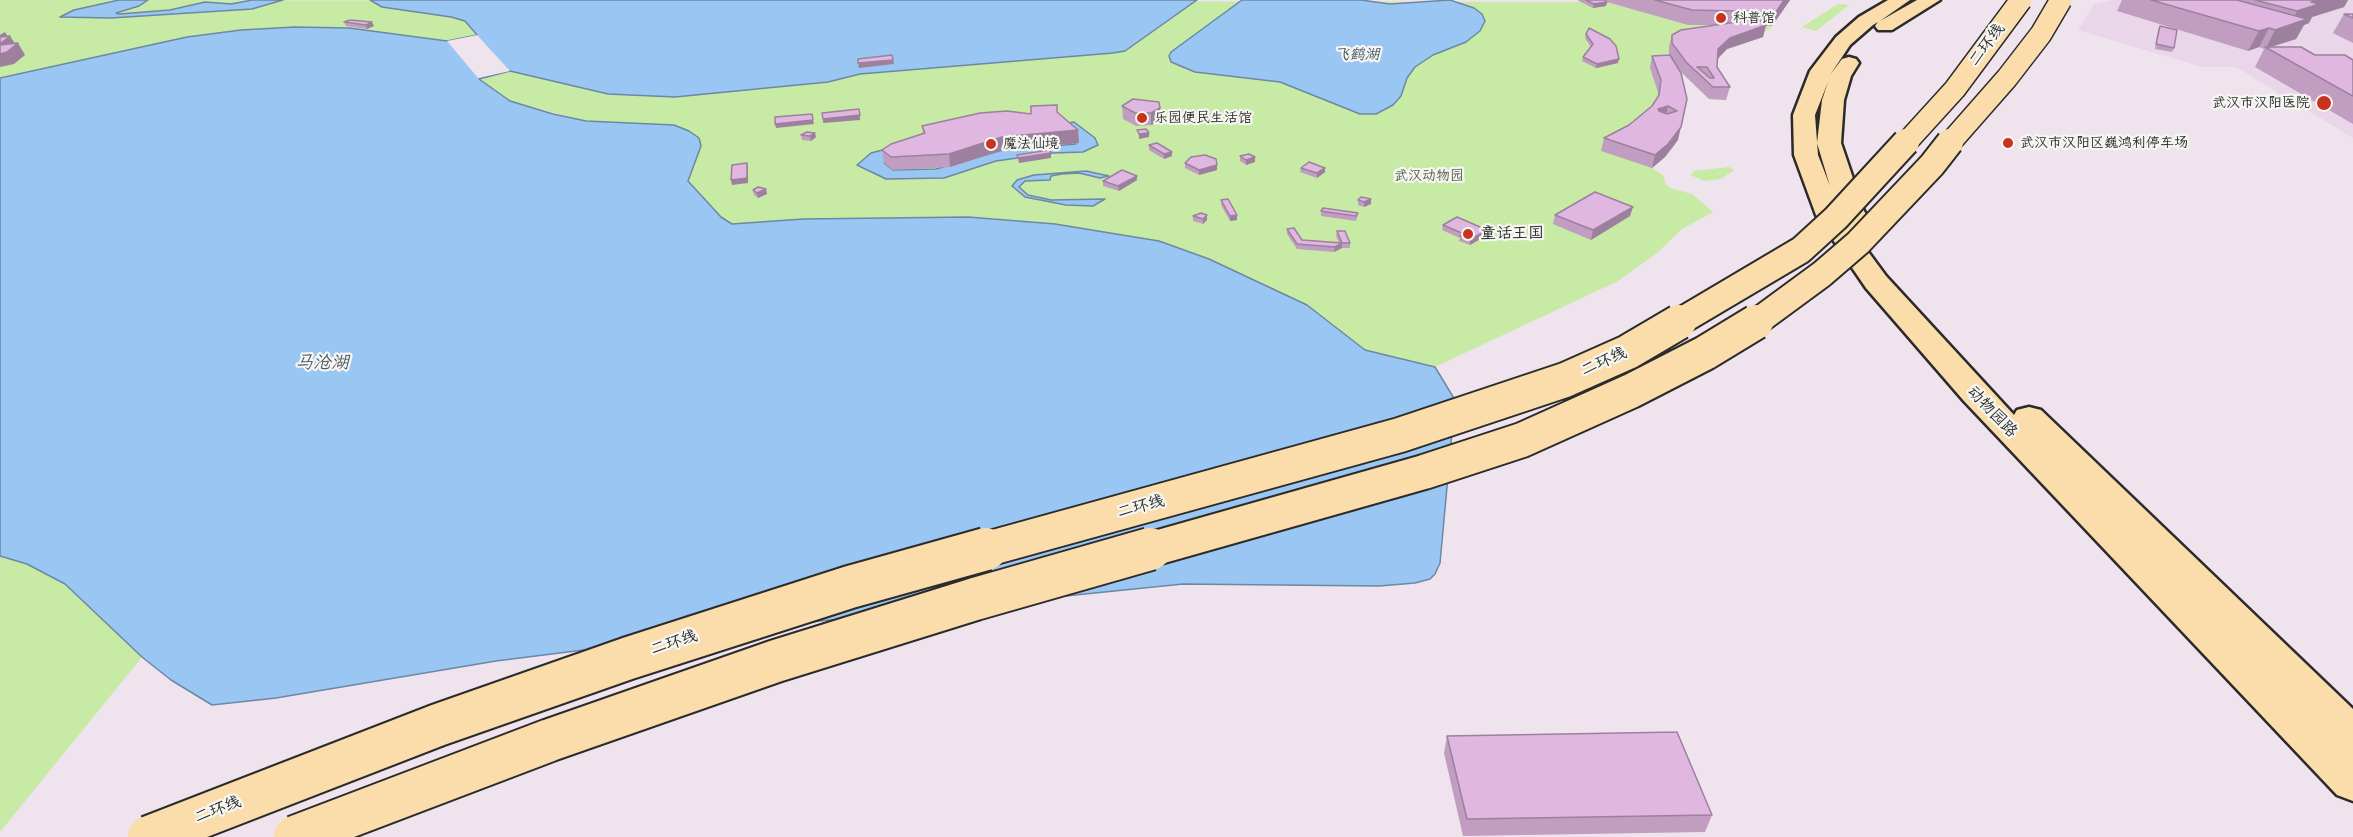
<!DOCTYPE html>
<html>
<head>
<meta charset="utf-8">
<style>
	body { margin:0 }
	canvas { display:block; background:#efe3ed }
</style>
</head>
<body>
<canvas width="2353" height="837"></canvas>
<script>
const ctx = document.querySelector('canvas').getContext('2d');
ctx.lineJoin = 'round';
function paint(path, color) { ctx.fillStyle = color; ctx.fill(path, 'evenodd'); }
const toPath = rows => new Path2D(rows.map(r => 'M' + r).join(''));
function stroke(path, color, width, dash) { ctx.strokeStyle = color; ctx.lineWidth = width; ctx.lineCap = dash ? 'butt' : 'round'; ctx.setLineDash(dash || []); ctx.stroke(path); }
function drawText(font, color, halo, rows, align = 'center') {
  ctx.font = font + ' "Shantell Sans","LXGW WenKai TC",sans-serif'; ctx.lineWidth = 4.5; ctx.setLineDash([]); ctx.textBaseline = 'middle'; ctx.strokeStyle = halo; ctx.fillStyle = color; for (const [text, x, y, turn = 0] of rows) {
    ctx.save(); ctx.translate(x, y); ctx.rotate((+turn || 0) * Math.PI / 180); ctx.textAlign = isNaN(turn) ? turn : align; if (halo) ctx.strokeText(text, 0, 0); ctx.fillText(text, 0, 0); ctx.restore();
  }
}
const built = toPath([
	[2113,0,2353,0,2353,138,2236,67,2202,67,2078,30,2094,4]
]);
const green = toPath([
	[0,0,1581,2,1790,0,1769,30,1757,32,1763,37,1727,49,1715,61,1716,85,1726,100,1709,99,1683,74,1673,74,1684,112,1682,125,1673,148,1652,168,1664,176,1665,183,1670,188,1692,194,1713,212,1682,229,1657,253,1618,281,1435,367,1365,350,1307,305,1209,259,1159,241,1055,224,968,217,803,219,732,224,721,217,688,181,701,146,699,138,689,131,679,127,586,121,510,101,478,78,446,41,349,28,295,27,241,30,187,37,0,78],
	[1838,4,1849,5,1816,31,1802,27],
	[1729,167,1734,170,1721,179,1703,181,1691,175,1694,171],
	[0,556,27,564,65,584,142,657,0,832]
]);
const water = toPath([
	[119,0,148,0,139,6,116,13,119,14,170,10,205,2,231,4,252,0,283,0,252,9,111,18,60,17,74,10,119,0],
	[370,0,1197,0,1125,51,1113,53,860,74,828,82,675,97,608,94,510,71,479,79,510,101,553,114,586,121,674,125,689,131,699,138,701,146,688,181,721,217,732,224,803,219,968,217,1055,224,1159,241,1209,259,1307,305,1365,350,1435,367,1455,400,1440,563,1435,574,1430,579,1415,583,1379,586,1183,584,791,624,496,661,276,698,212,705,171,680,142,657,65,584,27,564,0,556,0,78,187,37,241,30,295,27,349,28,447,41,477,35,465,21,451,17,382,7,370,0],
	[1242,0,1361,0,1390,4,1450,0,1474,8,1482,14,1485,21,1480,31,1466,42,1433,55,1415,67,1407,78,1401,96,1393,105,1376,114,1360,114,1280,82,1195,72,1171,62,1169,56,1171,52,1242,0],
	[1074,122,1095,138,1098,145,1083,152,1053,153,996,161,944,178,886,179,857,165,871,153,924,139,884,163,893,170,936,169,1003,150,1076,144,1058,125,1074,122],
	[1086,171,1109,176,1100,178,1079,173,1062,174,1051,176,1050,180,1025,181,1019,187,1028,195,1051,200,1105,199,1093,206,1066,205,1025,197,1012,186,1017,180,1034,175,1086,171]
]);
const pier = toPath([
	[477,35,510,71,478,78,447,41]
]);
const major = toPath([
	[1888,0,1910,0,1880,21,1917,0,1940,0,1892,30,1878,30,1875,26,1878,22,1873,25,1850,45,1830,75,1842,59,1849,57,1856,59,1859,63,1851,76,1844,100,1841,143,1864,211,1877,231,1873,237,1858,238,1886,276,2014,415,2017,410,2029,407,2041,410,2353,709,2353,801,2337,795,1964,401,1866,288,1816,215,1794,155,1793,115,1810,71,1836,37,1859,17,1888,0],
	[1828,82,1822,100,1817,143,1830,186,1818,155,1815,115,1828,82]
]);
const highwayBridgeFar3 = toPath([
	[1905,144,1955,89,2021,0],
	[1949,144,2007,78,2041,34,2061,0]
]);
const highwayBridgeFar2 = toPath([
	[1676,324,1801,250,1836,218,1906,142],
	[1754,324,1822,274,1858,243,1932,165,1950,142]
]);
const highwayBridgeFar1 = toPath([
	[980,551,1400,435,1565,380,1628,352,1679,322],
	[1145,551,1424,472,1522,440,1631,391,1705,353,1756,322]
]);
const highwayBridge = toPath([
	[149,837,438,725,629,658,850,587,986,549],
	[295,837,550,740,776,661,975,599,1150,549]
]);
const wall = toPath([
	[1577,0,1790,0,1772,26,1766,26,1763,37,1727,49,1718,59,1717,67,1730,87,1726,100,1709,99,1683,74,1674,63,1678,140,1665,157,1652,168,1601,151,1604,138,1629,125,1652,106,1658,97,1658,92,1650,68,1652,56,1669,55,1669,47,1672,35,1715,25,1688,25,1607,2,1606,6,1593,8],
	[2122,0,2348,0,2344,7,2312,17,2309,23,2304,25,2296,39,2271,47,2315,55,2353,60,2353,124,2255,67,2264,49,2259,47,2248,51,2117,11],
	[2344,14,2353,14,2353,43,2333,33],
	[344,22,374,26,367,29,346,26],
	[2160,26,2174,48,2172,52,2155,49,2158,30],
	[1586,34,1618,63,1596,68,1582,61,1583,57,1591,47,1585,38],
	[1122,106,1160,108,1161,121,1151,125,1136,126,1123,119],
	[1058,112,1078,130,1079,143,1003,150,950,167,893,170,884,163,882,150,923,134,922,126],
	[801,135,816,137,811,141,802,140],
	[1149,145,1172,156,1164,159,1149,150],
	[1240,156,1255,162,1246,165,1240,161],
	[1185,163,1217,165,1217,170,1199,175,1185,168],
	[1301,168,1325,172,1317,178,1300,172],
	[1137,176,1137,180,1119,191,1103,186,1103,181],
	[753,190,767,194,758,198,754,195],
	[1221,200,1237,220,1230,221,1221,205],
	[1358,200,1371,204,1364,207,1358,205],
	[1321,211,1358,213,1357,218,1356,221,1321,216],
	[1555,215,1630,216,1591,240,1553,224],
	[1193,216,1207,220,1203,224,1193,221],
	[1443,225,1487,230,1487,235,1470,245,1459,241,1460,238,1442,230],
	[1287,229,1302,240,1339,243,1336,236,1337,231,1350,243,1350,248,1342,248,1334,252,1297,249,1287,234],
	[1447,736,1712,815,1705,832,1463,836,1444,753]
]);
const shadedWall = toPath([
	[1784,0,1790,0,1772,26,1776,12],
	[2318,0,2348,0,2344,7,2312,17,2309,23,2304,25,2296,39,2267,48,2266,48,2275,30,2290,25,2297,11,2311,2],
	[1607,2,1606,6,1593,8,1594,4],
	[372,22,374,26,367,29,366,25],
	[1766,25,1763,37,1727,49,1715,61,1718,49,1730,38],
	[2269,28,2259,47,2248,51,2259,31],
	[5,32,8,37,10,36,16,45,18,43,25,55,14,64,0,67,0,35],
	[1619,59,1618,63,1596,68,1597,64],
	[893,60,894,64,859,68,858,63],
	[1668,106,1665,119,1658,109],
	[1160,108,1161,121,1151,125,1151,113],
	[860,115,860,120,823,123,823,119],
	[813,120,814,124,776,128,775,124],
	[1681,127,1678,140,1665,157,1652,168,1655,155],
	[1078,130,1079,143,1003,150,950,167,949,154,1002,137],
	[815,133,816,137,811,141,810,136],
	[1149,133,1149,137,1139,139,1139,134],
	[1172,152,1172,156,1164,159,1164,154],
	[1051,153,1051,158,1019,163,1018,158],
	[1255,157,1255,162,1246,165,1246,160],
	[747,163,748,168,748,183,732,185,731,180],
	[1217,165,1217,170,1199,175,1199,170],
	[1325,168,1325,172,1317,178,1317,173],
	[1137,176,1137,180,1119,191,1118,186],
	[766,189,767,194,758,198,757,193],
	[1371,199,1371,204,1364,207,1364,202],
	[1633,207,1630,216,1591,240,1593,230],
	[1207,215,1207,220,1203,224,1203,219],
	[1237,215,1237,220,1230,221,1230,216],
	[1487,230,1487,235,1470,245,1470,240],
	[1342,243,1342,248,1334,252,1335,247]
]);
const building = toPath([
	[1586,0,1604,0,1607,2,1594,4,1586,0],
	[1655,0,1784,0,1776,12,1692,10,1655,0],
	[2151,0,2237,0,2307,19,2275,30,2269,28,2259,31,2151,0],
	[2255,0,2318,0,2311,2,2319,4,2297,11,2255,0],
	[2344,14,2353,14,2353,18,2344,14],
	[1757,19,1766,25,1730,38,1718,49,1717,67,1730,87,1713,87,1686,62,1672,43,1672,35,1681,30,1757,19],
	[1697,67,1707,67,1714,78,1710,78,1697,67],
	[350,20,372,22,366,25,344,22,350,20],
	[2160,26,2177,30,2174,48,2156,44,2160,26],
	[1589,28,1610,39,1616,46,1619,59,1597,64,1583,57,1593,44,1586,34,1589,28],
	[10,36,0,44,0,37,10,36],
	[18,43,7,52,0,54,0,45,18,43],
	[2265,47,2301,47,2315,55,2345,55,2353,60,2353,96,2265,47],
	[892,55,893,60,858,63,858,59,892,55],
	[1670,55,1681,73,1687,99,1681,127,1668,144,1655,155,1604,138,1629,125,1652,106,1659,95,1661,80,1652,56,1670,55],
	[1668,106,1677,111,1667,114,1659,111,1658,109,1668,106],
	[1133,99,1159,102,1160,108,1151,113,1135,113,1122,106,1133,99],
	[1057,105,1057,112,1078,130,1002,137,949,154,891,157,882,150,891,144,925,133,922,126,980,113,1007,111,1031,114,1031,106,1057,105],
	[859,109,860,115,823,119,822,113,859,109],
	[812,114,813,120,775,124,775,117,812,114],
	[1146,129,1149,133,1139,134,1137,130,1146,129],
	[807,132,815,133,810,136,801,135,807,132],
	[1157,143,1172,152,1164,154,1149,145,1157,143],
	[1049,150,1051,153,1018,158,1017,155,1049,150],
	[1249,154,1255,157,1246,160,1240,156,1249,154],
	[1205,155,1216,159,1217,165,1199,170,1185,163,1191,157,1205,155],
	[1309,162,1325,168,1317,173,1301,168,1309,162],
	[747,163,747,178,731,180,732,165,747,163],
	[1122,170,1137,176,1118,186,1103,181,1122,170],
	[758,187,766,189,757,193,753,190,758,187],
	[1595,192,1633,207,1593,230,1555,215,1595,192],
	[1361,197,1371,199,1364,202,1358,200,1361,197],
	[1228,199,1237,215,1230,216,1221,200,1228,199],
	[1323,208,1358,213,1356,216,1321,211,1323,208],
	[1201,213,1207,215,1203,219,1193,216,1201,213],
	[1457,217,1487,230,1470,240,1460,236,1464,234,1443,225,1457,217],
	[1294,228,1302,240,1342,243,1335,247,1297,244,1287,229,1294,228],
	[1337,231,1345,231,1350,243,1342,243,1337,231],
	[1677,732,1712,815,1467,819,1447,736,1677,732]
]);
const markers = [
	[1721,18,6,"#c8321e"],
	[2324,103,8,"#c8321e"],
	[1142,118,6,"#c8321e"],
	[2008,143,6,"#c8321e"],
	[991,144,6,"#c8321e"],
	[1468,234,6,"#c8321e"]
];
const farPoinames = [
	["科普馆",1733,18],
	["武汉市汉阳医院",2310,103,"right"],
	["乐园便民生活馆",1154,118],
	["武汉市汉阳区巍鸿利停车场",2020,143],
	["魔法仙境",1003,144]
];
const farParknames = [
	["武汉动物园",1429,176]
];
const farWaternames = [
	["飞鹤湖",1357,55]
];
const streetNames = [
	["二环线",1987,45,-53],
	["二环线",1604,362,-24],
	["动物园路",1992,412,46],
	["二环线",1141,507,-15],
	["二环线",674,643,-18],
	["二环线",218,810,-21]
];
const poiNames = [
	["童话王国",1480,234]
];
const waterNames = [
	["马沧湖",322,363]
];
paint(built, '#ead6e9');
paint(green, '#c7eaa4');
paint(water, '#99c6f3');
stroke(water, '#6d88a3', 1.5);
paint(pier, '#efe3ed');
stroke(major, '#2b2b2b', 5);
paint(major, '#faddab');
stroke(highwayBridgeFar3, '#2b2b2b', 24, []);
stroke(highwayBridgeFar2, '#2b2b2b', 30, []);
stroke(highwayBridgeFar1, '#2b2b2b', 38, []);
stroke(highwayBridge, '#2b2b2b', 46, []);
stroke(highwayBridgeFar3, '#faddab', 21);
stroke(highwayBridgeFar2, '#faddab', 26);
stroke(highwayBridgeFar1, '#faddab', 34);
stroke(highwayBridge, '#faddab', 42);
paint(wall, '#c09dc1');
paint(shadedWall, '#9c809d');
paint(building, '#dfb7e0');
stroke(building, '#9c809d', 1.5);
for (const [x, y, r, color] of markers) { const dot = new Path2D(); dot.arc(x, y, r, 0, 2 * Math.PI); ctx.fillStyle = color; ctx.fill(dot); stroke(dot, '#f6f6f2', 2); }
drawText('14px', '#2b2b2b', '#f6f6f2', farPoinames, 'left');
drawText('14px', '#525b49', '#f6f6f2', farParknames);
drawText('italic 15px', '#4c5a67', '#f6f6f2', farWaternames);
drawText('16px', '#2b2b2b', '#f6f6f2', streetNames);
drawText('16px', '#2b2b2b', '#f6f6f2', poiNames, 'left');
drawText('italic 18px', '#4c5a67', '#f6f6f2', waterNames);
</script>
</body>
</html>
